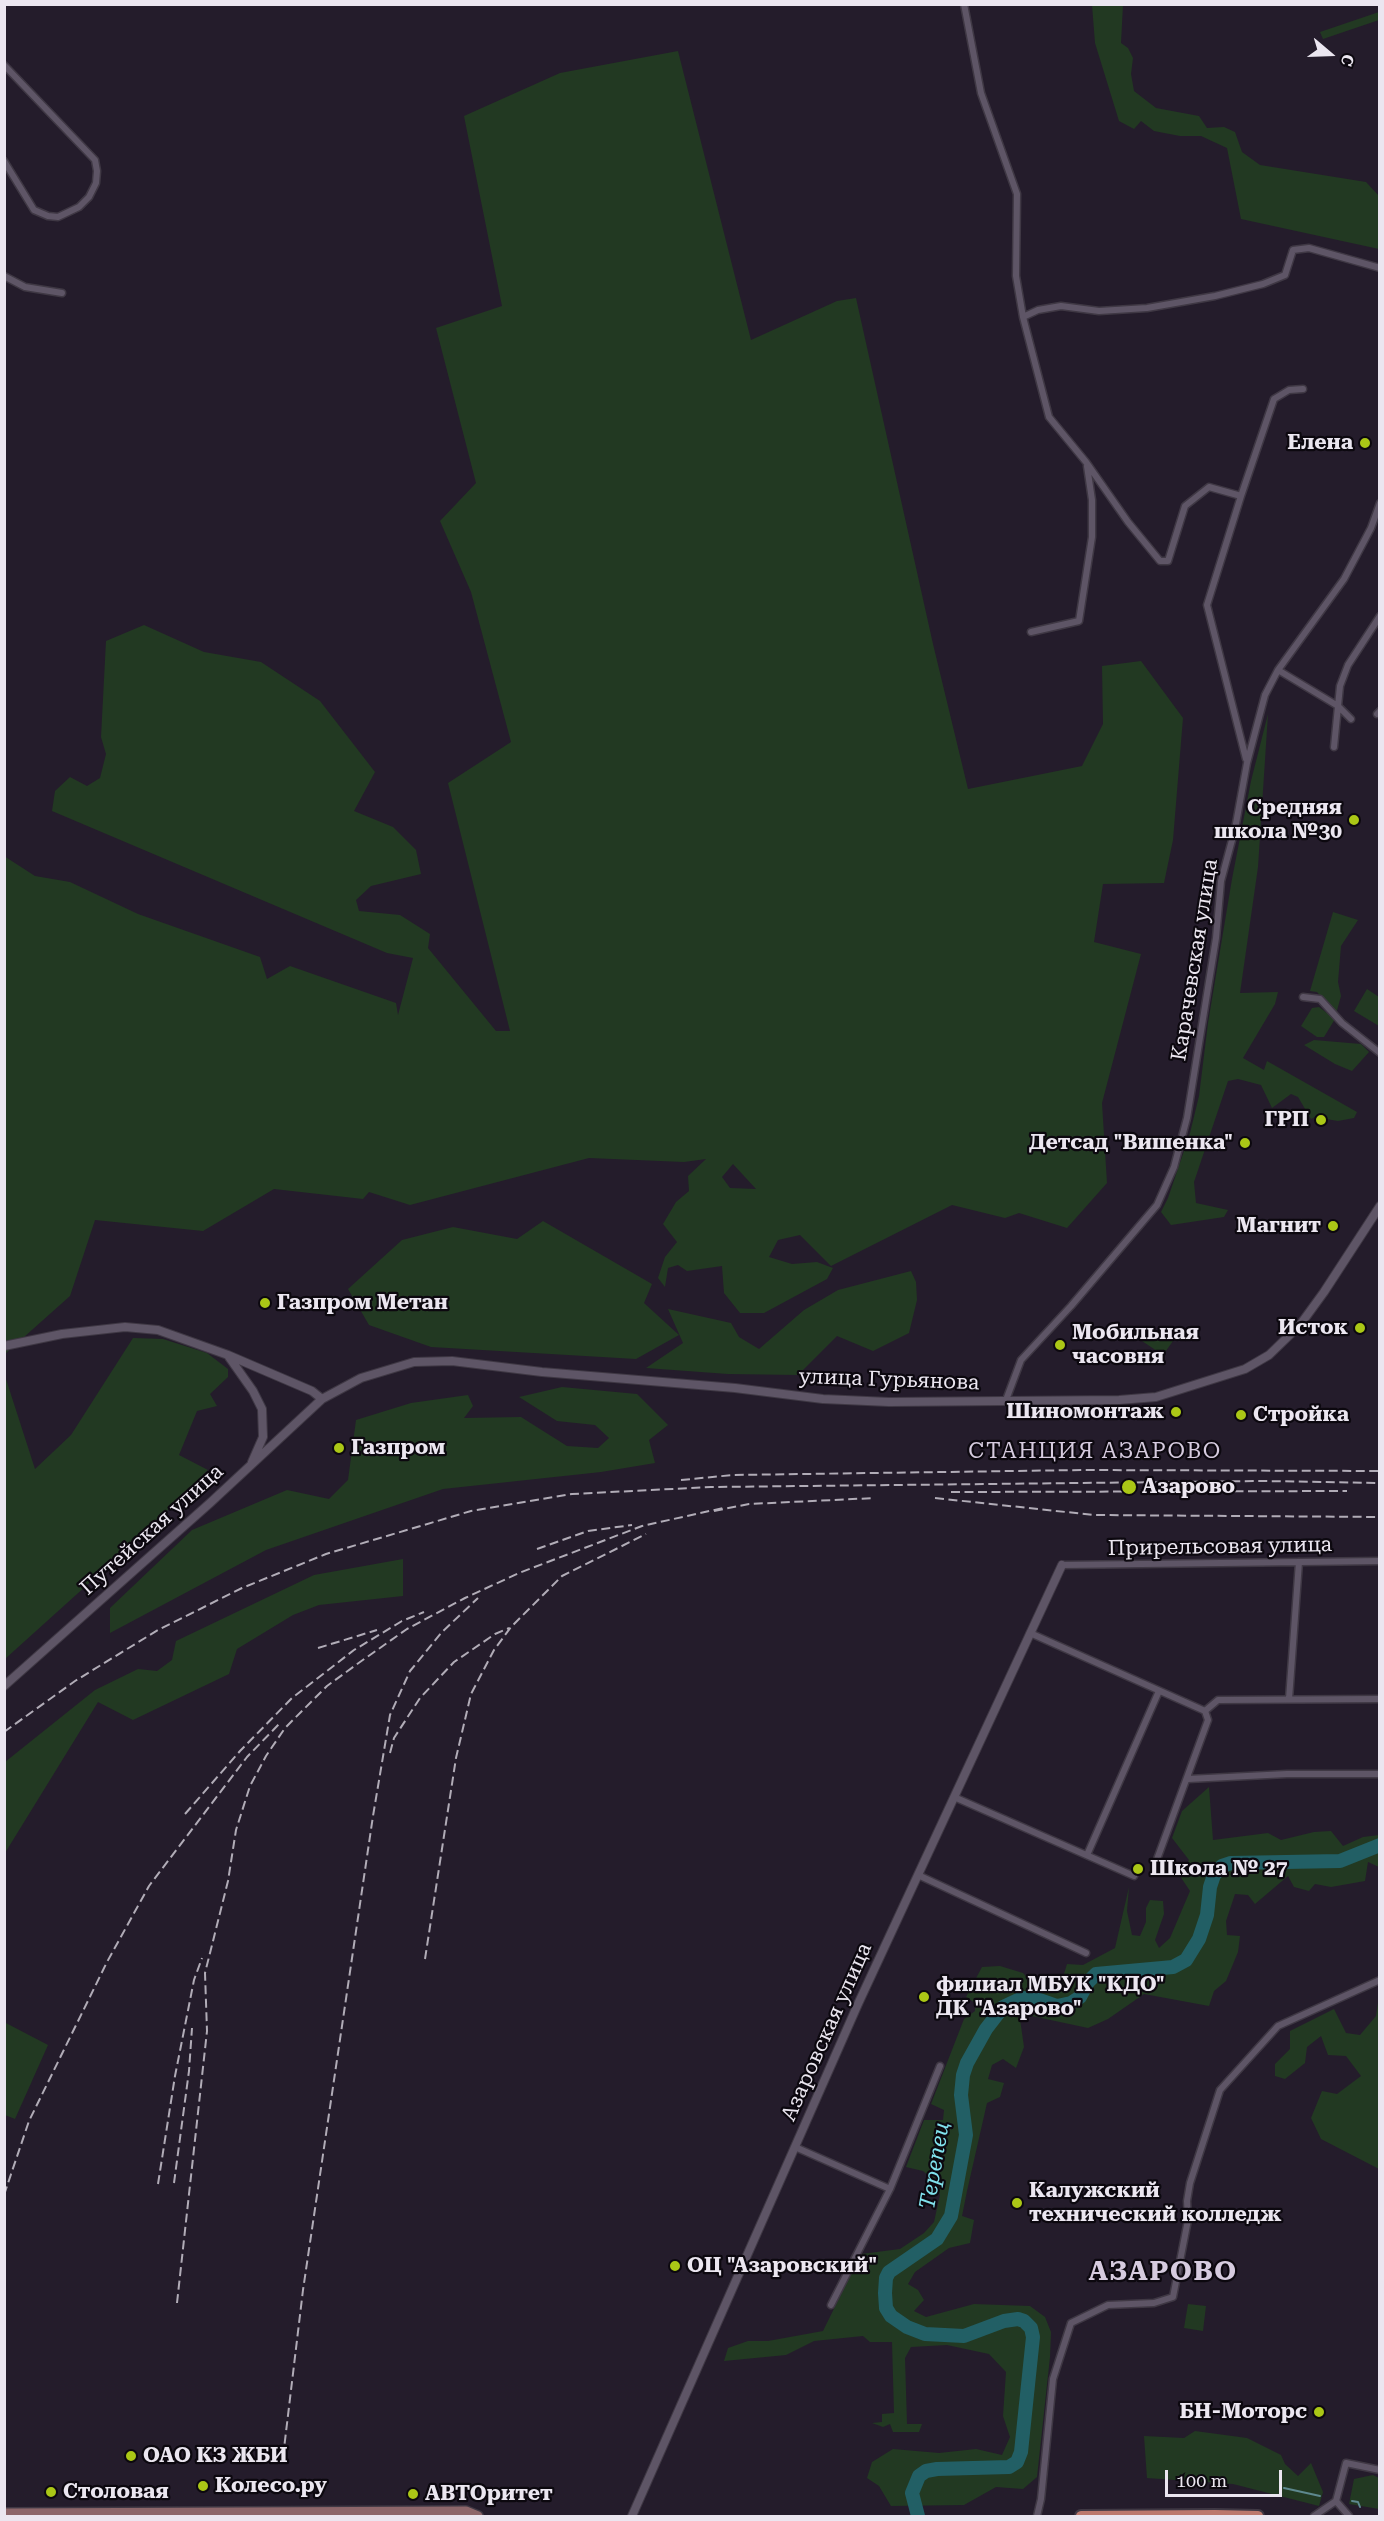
<!DOCTYPE html>
<html>
<head>
<meta charset="utf-8">
<style>
	body { margin:0 }
	#map { position:relative; width:1384px; height:2521px; overflow:hidden; background:#241c2b; font-family:"Roboto Serif",serif }
	canvas { display:block }
	.frame { position:absolute; inset:0; border:6px solid #ebe6f0; pointer-events:none }
	.north { position:absolute; left:1300px; top:24px; width:60px; height:60px; -webkit-text-stroke:4px #0c080f; paint-order:stroke; rotate:109deg; font-size:16px; font-weight:700; line-height:24px; text-align:center; color:#ebe6f0 }
	.north::after { content:''; display:block; margin:auto; width:21px; height:27px; background:#ebe6f0; clip-path:polygon(50% 0,100% 100%,50% 72%,0 100%) }
	.scale { position:absolute; left:1165px; top:2470px; width:117px; height:27px; box-sizing:border-box; border:3px solid #ebe6f0; border-top:0; padding-left:8px; font-size:18px; line-height:21px; white-space:nowrap; color:#ebe6f0; -webkit-text-stroke:4px #0c080f; paint-order:stroke }
</style>
</head>
<body>
<div id="map">
<canvas width="1384" height="2521"></canvas>
<div class="frame"></div>
<div class="north">С</div>
<div class="scale">100 m</div>
</div>
<script>
const ctx = document.querySelector('canvas').getContext('2d');
ctx.lineJoin = 'round';
function paint(path, color) { ctx.fillStyle = color; ctx.fill(path, 'evenodd'); }
const toPath = rows => new Path2D(rows.map(r => 'M' + r).join(''));
function stroke(path, color, width, dash) { ctx.strokeStyle = color; ctx.lineWidth = width; ctx.lineCap = dash ? 'butt' : 'round'; ctx.setLineDash(dash || []); ctx.stroke(path); }
function drawText(font, color, halo, rows, align = 'center') {
  ctx.font = font + ' "Roboto Serif",serif'; ctx.lineWidth = 4.5; ctx.setLineDash([]); ctx.textBaseline = 'middle'; ctx.strokeStyle = halo; ctx.fillStyle = color; for (const [text, x, y, turn = 0] of rows) {
    ctx.save(); ctx.translate(x, y); ctx.rotate((+turn || 0) * Math.PI / 180); ctx.textAlign = isNaN(turn) ? turn : align; if (halo) ctx.strokeText(text, 0, 0); ctx.fillText(text, 0, 0); ctx.restore();
  }
}
const green = toPath([
	[1092,5,1123,5,1121,43,1128,48,1133,58,1131,74,1134,91,1156,108,1199,116,1207,128,1224,127,1235,132,1242,152,1260,165,1366,182,1379,196,1379,249,1241,219,1227,148,1201,136,1180,136,1154,131,1141,121,1134,129,1119,121,1095,43],
	[1379,12,1379,20,1323,39,1320,32],
	[678,51,751,340,837,301,856,298,933,644,968,789,1082,766,1103,724,1102,666,1141,661,1183,718,1173,840,1164,883,1103,884,1094,942,1141,954,1102,1103,1107,1183,1067,1228,1019,1213,1005,1218,952,1205,831,1266,800,1235,778,1240,769,1257,792,1264,817,1262,833,1268,827,1279,764,1313,740,1313,724,1293,722,1266,687,1271,678,1265,668,1268,665,1287,658,1278,665,1257,677,1242,663,1224,676,1202,689,1191,688,1176,706,1159,684,1162,589,1158,410,1205,369,1192,363,1199,274,1189,203,1231,95,1220,70,1296,5,1354,4,856,35,876,70,882,138,914,260,957,267,979,290,966,396,1003,398,1015,413,958,387,953,52,811,55,791,70,777,87,786,100,778,106,754,101,737,106,641,144,625,204,652,261,662,320,701,375,772,354,811,393,827,416,850,421,874,371,886,356,900,359,911,400,915,430,934,428,948,496,1031,510,1031,448,783,511,742,471,592,440,521,476,483,436,328,502,306,464,116,560,73],
	[733,1164,756,1189,730,1188,722,1177],
	[1268,714,1258,867,1240,993,1278,992,1275,1004,1243,1058,1264,1070,1267,1061,1357,1112,1354,1118,1338,1121,1326,1119,1319,1115,1311,1119,1298,1097,1291,1094,1272,1108,1261,1085,1238,1079,1228,1081,1194,1182,1196,1203,1228,1210,1224,1217,1171,1225,1161,1212,1168,1198,1190,1133,1199,1096,1208,1023,1232,879,1251,781],
	[1333,912,1358,920,1341,946,1338,982,1341,996,1336,1014,1317,992,1310,991],
	[1367,989,1379,997,1379,1026,1354,1011],
	[1319,1007,1335,1019,1324,1037,1317,1037,1301,1026,1312,1008],
	[1314,1040,1361,1044,1369,1052,1352,1071,1335,1064,1304,1045],
	[543,1221,652,1284,644,1303,679,1335,636,1359,431,1347,369,1325,348,1289,402,1240,453,1227,517,1239],
	[911,1271,916,1282,917,1300,909,1333,873,1351,837,1336,798,1375,728,1374,646,1368,683,1343,668,1309,731,1323,739,1337,759,1349,804,1310,838,1290],
	[1151,1327,1173,1341,1163,1355,1142,1341],
	[133,1338,163,1339,207,1353,228,1369,228,1377,210,1394,217,1406,197,1411,179,1455,208,1470,148,1530,5,1659,5,1376,35,1469,71,1435],
	[562,1387,637,1394,668,1425,649,1440,655,1463,601,1472,443,1489,266,1550,110,1633,110,1608,192,1530,287,1490,329,1499,348,1480,356,1420,411,1403,468,1395,473,1406,464,1418,521,1417,567,1446,598,1448,609,1438,595,1425,557,1421,519,1397],
	[403,1559,403,1596,319,1605,293,1615,237,1649,229,1674,133,1720,98,1702,5,1853,5,1762,95,1690,138,1669,157,1671,172,1660,176,1641,314,1575],
	[1209,1787,1213,1840,1268,1833,1281,1840,1314,1832,1331,1831,1343,1846,1363,1837,1379,1835,1379,1867,1368,1862,1365,1881,1331,1887,1315,1884,1309,1891,1294,1887,1288,1876,1255,1904,1248,1895,1235,1894,1226,1921,1227,1935,1240,1936,1238,1952,1226,1981,1214,1991,1209,2006,1144,1994,1108,2019,1088,2028,1032,2016,1020,2019,1024,2047,1016,2068,1003,2059,992,2065,988,2079,1004,2083,1000,2097,987,2103,967,2191,962,2216,974,2220,970,2243,949,2248,915,2272,908,2284,918,2290,924,2300,914,2311,926,2317,974,2304,1030,2306,1045,2317,1051,2332,1050,2357,1037,2477,1023,2489,996,2487,964,2505,891,2506,879,2486,867,2478,872,2462,893,2449,939,2453,976,2449,1002,2455,1010,2437,1003,2416,1006,2372,989,2354,947,2345,911,2347,905,2358,907,2424,922,2424,919,2432,893,2432,890,2424,883,2427,872,2423,882,2422,882,2414,894,2413,892,2342,870,2342,863,2336,814,2341,786,2355,724,2361,728,2348,748,2341,768,2341,823,2331,861,2254,900,2249,924,2233,934,2222,940,2195,934,2181,923,2171,906,2167,924,2120,943,2120,944,2110,931,2104,964,2019,975,2011,975,2003,966,1997,982,1967,1000,1966,1023,1973,1033,1984,1048,1983,1064,1974,1067,1964,1083,1965,1115,1948,1129,1887,1127,1911,1132,1935,1140,1936,1146,1922,1146,1908,1150,1900,1163,1901,1164,1914,1155,1940,1159,1948,1170,1938,1190,1891,1180,1876,1189,1860,1172,1838,1182,1811],
	[1379,1996,1378,2103,1380,2104,1379,2169,1321,2139,1311,2118,1322,2091,1337,2094,1361,2076,1346,2056,1328,2055,1321,2036,1307,2047,1305,2063,1285,2079,1275,2076,1275,2064,1290,2049,1290,2031,1334,2009,1346,2033,1360,2035,1376,2016],
	[4,2022,48,2045,15,2119,5,2115],
	[1188,2304,1206,2306,1203,2331,1184,2328],
	[1195,2431,1247,2438,1281,2455,1285,2464,1298,2476,1311,2463,1323,2492,1319,2506,1233,2484,1147,2478,1144,2436,1184,2438],
	[1373,2475,1379,2478,1379,2509,1349,2504,1354,2479]
]);
const stream = toPath([
	[1284,2488,1320,2496],
	[1352,2501,1358,2502,1360,2507]
]);
const river = toPath([
	[918,2516,912,2493,919,2476,926,2471,937,2469,1009,2467,1017,2462,1021,2452,1033,2337,1031,2328,1024,2321,1018,2319,1004,2321,964,2336,925,2334,907,2327,891,2316,886,2308,885,2293,886,2278,889,2272,937,2239,951,2216,966,2135,961,2095,963,2075,967,2063,986,2029,1003,2007,1022,1998,1037,1999,1057,2006,1071,2003,1080,1997,1088,1982,1096,1974,1173,1967,1186,1960,1199,1939,1207,1915,1210,1887,1214,1875,1222,1866,1231,1863,1340,1861,1380,1845]
]);
const minor = toPath([
	[964,4,981,93,1017,194,1016,276,1023,317,1049,417,1086,462,1128,522,1160,561,1168,561,1185,506,1209,487,1241,496,1274,399,1289,390,1303,389],
	[4,65,95,160,97,171,96,183,89,197,79,207,58,217,48,216,34,210,4,161],
	[4,276,25,287,62,293],
	[1023,317,1038,310,1061,306,1099,311,1147,308,1215,296,1263,284,1285,275,1293,250,1309,248,1380,268],
	[1241,496,1207,605,1246,759],
	[1031,632,1079,621,1092,537,1092,500,1087,466],
	[1278,670,1338,706,1351,719],
	[1377,714,1380,711],
	[1334,747,1340,686,1348,665,1380,616],
	[1303,997,1320,999,1342,1023,1380,1053],
	[1006,1400,1021,1360,1071,1306,1157,1205,1174,1167,1187,1118,1216,938,1221,881,1235,829,1247,763,1265,695,1278,670,1344,579,1371,528,1380,503],
	[1062,1565,1380,1561],
	[1030,1633,1205,1711,1218,1700,1380,1699],
	[1289,1699,1299,1562],
	[1188,1779,1287,1774,1380,1774],
	[954,1797,1134,1876],
	[1087,1855,1159,1691],
	[1156,1862,1208,1720,1205,1711],
	[918,1875,1086,1953],
	[795,2147,890,2189],
	[831,2305,890,2189,940,2066],
	[1037,2516,1041,2499,1053,2379,1071,2323,1108,2305,1154,2303,1173,2297,1188,2220,1187,2201,1190,2183,1220,2090,1278,2026,1380,1980],
	[1314,2516,1336,2501],
	[1349,2516,1336,2501,1346,2463,1380,2470]
]);
const tertiary = toPath([
	[4,1346,62,1334,125,1327,158,1330,228,1355,312,1391,322,1399],
	[229,1357,253,1391,262,1409,263,1437,252,1462],
	[4,1686,210,1503,322,1399,361,1378,414,1362,452,1361,542,1372,735,1388,823,1399,889,1402,1119,1400,1156,1397,1245,1369,1269,1355,1300,1325,1324,1292,1380,1206],
	[632,2516,858,2004,1062,1565]
]);
const secondary = toPath([
	[4,2513,466,2511,478,2516]
]);
const primary = toPath([
	[1081,2516,1215,2515,1258,2516]
]);
const rail = toPath([
	[681,1480,733,1475,1083,1470,1380,1471],
	[951,1492,1347,1491],
	[935,1498,1094,1515,1380,1517],
	[714,1511,749,1504,875,1498],
	[537,1549,588,1531,632,1525],
	[318,1648,377,1630],
	[4,1732,75,1681,158,1630,242,1588,326,1554,471,1511,572,1494,711,1487,1264,1481,1380,1483],
	[390,1753,394,1738,420,1698,454,1662,495,1634,509,1628],
	[185,1814,240,1751,292,1698,354,1650,402,1621,424,1612],
	[425,1959,456,1758,471,1694,494,1650,511,1627,562,1576,646,1534],
	[174,2183,189,2071,192,2028],
	[158,2184,175,2076,194,1980,202,1958],
	[4,2195,29,2121,107,1962,149,1886,247,1757,280,1723],
	[177,2303,207,2031,205,1973,228,1881,236,1830,250,1786,266,1756,285,1728,327,1686,360,1662,407,1629,465,1598,519,1573,642,1526,723,1508],
	[283,2457,303,2290,373,1816,390,1715,410,1671,442,1632,478,1598]
]);
const markers = [
	[1365,443,6,"#abc716"],
	[1354,820,6,"#abc716"],
	[1321,1120,6,"#abc716"],
	[1245,1143,6,"#abc716"],
	[1333,1226,6,"#abc716"],
	[265,1303,6,"#abc716"],
	[1360,1328,6,"#abc716"],
	[1060,1345,6,"#abc716"],
	[1176,1412,6,"#abc716"],
	[1241,1415,6,"#abc716"],
	[339,1448,6,"#abc716"],
	[1129,1487,8,"#abc716"],
	[1138,1869,6,"#abc716"],
	[924,1997,6,"#abc716"],
	[1017,2203,6,"#abc716"],
	[675,2266,6,"#abc716"],
	[1319,2412,6,"#abc716"],
	[131,2456,6,"#abc716"],
	[203,2486,6,"#abc716"],
	[51,2492,6,"#abc716"],
	[413,2494,6,"#abc716"]
];
const poiNames = [
	["Елена",1353,443,"right"],
	["Средняя",1342,808,"right"],
	["школа №30",1342,832,"right"],
	["ГРП",1309,1120,"right"],
	["Детсад \"Вишенка\"",1233,1143,"right"],
	["Магнит",1321,1226,"right"],
	["Газпром Метан",277,1303],
	["Исток",1348,1328,"right"],
	["Мобильная",1072,1333],
	["часовня",1072,1357],
	["Шиномонтаж",1164,1412,"right"],
	["Стройка",1253,1415],
	["Газпром",351,1448],
	["Азарово",1142,1487],
	["Школа № 27",1150,1869],
	["филиал МБУК \"КДО\"",936,1985],
	["ДК \"Азарово\"",936,2009],
	["Калужский",1029,2191],
	["технический колледж",1029,2215],
	["ОЦ \"Азаровский\"",687,2266],
	["БН-Моторс",1307,2412,"right"],
	["ОАО КЗ ЖБИ",143,2456],
	["Колесо.ру",215,2486],
	["Столовая",63,2492],
	["АВТОритет",425,2494]
];
const streetNames = [
	["Карачевская улица",1195,960,-81],
	["улица Гурьянова",889,1380,2],
	["Путейская улица",152,1530,-42],
	["Прирельсовая улица",1220,1547,-1],
	["Азаровская улица",827,2032,-66]
];
const neighbourhoodNames = [
	["СТАНЦИЯ АЗАРОВО",1095,1452]
];
const waterNames = [
	["Терепец",935,2166,-80]
];
const districtNames = [
	["АЗАРОВО",1163,2272]
];
paint(green, '#223922');
stroke(stream, '#5e888f', 2);
stroke(river, '#225f65', 14);
stroke(minor, '#3f3844', 9);
stroke(tertiary, '#3f3844', 10);
stroke(secondary, '#3f3844', 12);
stroke(primary, '#3f3844', 14);
stroke(minor, '#5e5566', 6);
stroke(tertiary, '#5e5566', 8);
stroke(secondary, '#8d666a', 9);
stroke(primary, '#bc786d', 10);
stroke(rail, '#b1acb7', 2, [9, 4.5]);
for (const [x, y, r, color] of markers) { const dot = new Path2D(); dot.arc(x, y, r, 0, 2 * Math.PI); ctx.fillStyle = color; ctx.fill(dot); stroke(dot, '#0c080f', 2); }
drawText('bold 21px', '#ebe6f0', '#0c080f', poiNames, 'left');
drawText('21px', '#ebe6f0', '#0c080f', streetNames);
ctx.letterSpacing = '1.5px';
drawText('22px', '#d6cbdf', '#0c080f', neighbourhoodNames);
ctx.letterSpacing = '0px';
drawText('italic 22px', '#81e2ed', '#0c080f', waterNames);
ctx.letterSpacing = '1.5px';
drawText('bold 27px', '#d6cbdf', '#0c080f', districtNames);
ctx.letterSpacing = '0px';
</script>
</body>
</html>
